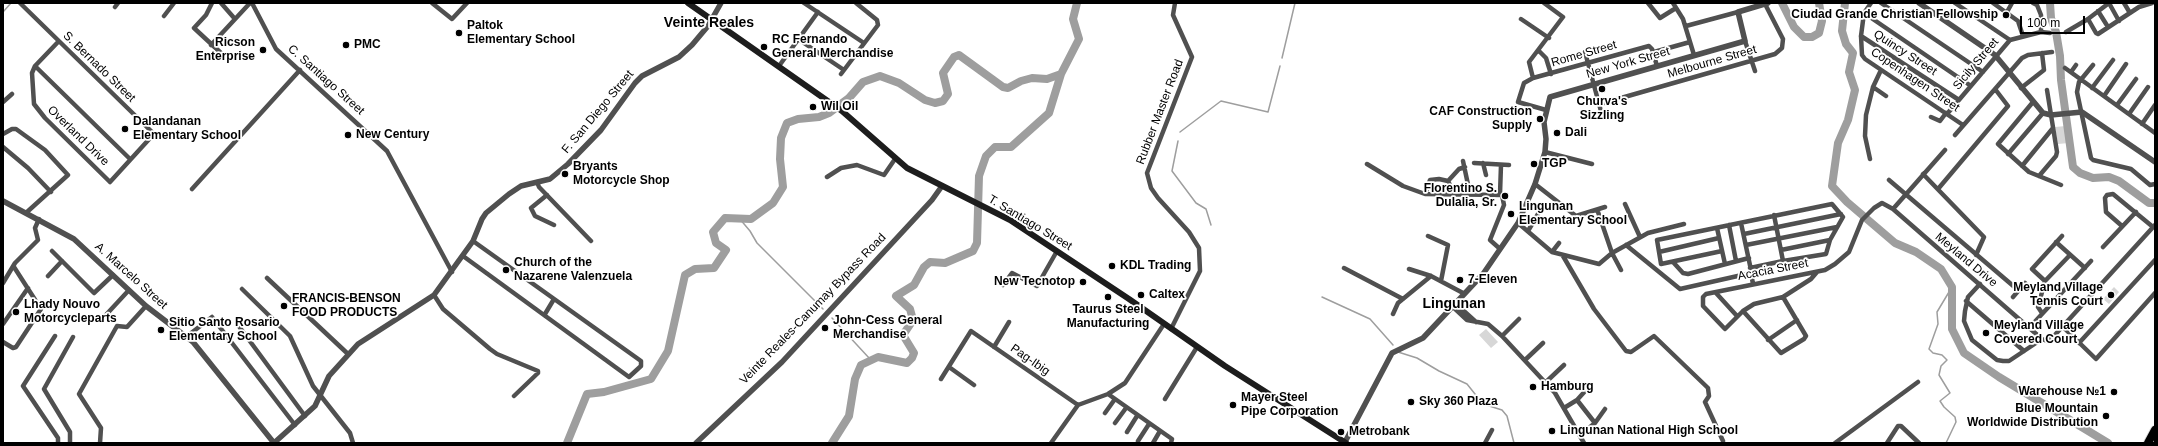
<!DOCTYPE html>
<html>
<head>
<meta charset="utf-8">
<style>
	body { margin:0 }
	#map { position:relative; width:2158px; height:446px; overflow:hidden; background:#fff; font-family:Arial,sans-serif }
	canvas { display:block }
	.frame { position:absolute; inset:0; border:4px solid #000; pointer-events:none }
	.scale { position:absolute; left:2020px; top:16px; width:65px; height:18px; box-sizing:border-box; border:2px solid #000; border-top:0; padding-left:5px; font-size:12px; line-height:14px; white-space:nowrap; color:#000; -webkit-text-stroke:3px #fff; paint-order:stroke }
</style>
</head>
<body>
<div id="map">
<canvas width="2158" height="446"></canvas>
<div class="frame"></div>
<div class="scale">100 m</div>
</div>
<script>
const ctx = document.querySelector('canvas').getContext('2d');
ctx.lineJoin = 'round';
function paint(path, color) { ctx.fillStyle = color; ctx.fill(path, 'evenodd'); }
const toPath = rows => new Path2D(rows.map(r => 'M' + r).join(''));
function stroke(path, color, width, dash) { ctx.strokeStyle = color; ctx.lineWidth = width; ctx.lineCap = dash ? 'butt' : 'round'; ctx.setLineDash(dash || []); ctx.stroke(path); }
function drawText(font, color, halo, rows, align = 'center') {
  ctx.font = font + ' Arial,sans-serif'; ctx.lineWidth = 3.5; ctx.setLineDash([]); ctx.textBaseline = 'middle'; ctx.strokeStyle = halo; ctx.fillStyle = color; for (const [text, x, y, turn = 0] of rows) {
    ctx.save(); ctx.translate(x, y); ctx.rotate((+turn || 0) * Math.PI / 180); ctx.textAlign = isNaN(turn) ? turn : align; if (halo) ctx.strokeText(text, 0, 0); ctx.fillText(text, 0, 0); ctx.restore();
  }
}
const green = toPath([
	[2066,126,2069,143,2058,144,2055,127],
	[2114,287,2119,292,2109,304,2103,299],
	[1486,329,1498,342,1491,348,1479,335]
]);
const stream = toPath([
	[3,12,11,3],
	[1282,58,1295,3],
	[1180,132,1221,101,1268,112,1280,66],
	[1178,141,1172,171,1196,203,1206,209,1211,225],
	[739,218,750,231,757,243,823,309],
	[1322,297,1370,319,1393,345],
	[832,318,870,359],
	[1398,352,1417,358,1439,371,1467,384,1483,404,1502,410,1507,416,1514,443],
	[1946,443,1956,422,1955,417,1944,407,1940,401,1950,393,1939,375,1941,366,1947,360,1942,355,1933,353,1929,349,1938,324,1937,312,1952,287]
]);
const river = toPath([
	[1782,3,1794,27,1804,37,1812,37,1819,33,1822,21,1819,3],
	[1845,3,1842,31,1846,44,1853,53,1849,72,1855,90,1848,120,1838,143,1832,186,1847,202,1895,243,1916,252,1941,269,1952,287,1952,329,1964,353,1999,377,2108,443],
	[2050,3,2051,18,2056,32,2060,56,2061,80,2073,167,2080,173,2093,178,2109,177,2119,181,2149,203,2155,203],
	[567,443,587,394,604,392,651,379,668,351,685,275,695,269,714,268,726,250,716,243,713,232,725,218,751,219,773,203,783,187,780,159,781,138,787,123,798,119,819,117,829,113,849,98,863,82,880,76,899,83,925,100,935,103,943,101,948,94,943,73,954,57,959,55,1003,87,1008,88,1021,81,1032,78,1047,79,1061,74],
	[832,443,849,416,855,379,861,365,878,357,907,363,912,358,914,353,903,335,913,320,910,309,896,296,914,285,924,267,930,262,945,263,973,251,977,243,979,176,986,156,995,147,1011,147,1049,113,1061,74,1079,39,1073,19,1077,3]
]);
const minor = toPath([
	[20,3,152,132,152,136,110,182,45,118,34,104,32,73,35,66,58,42],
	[212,3,206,15,194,28,221,53],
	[221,3,235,19],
	[252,3,276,49,387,151,452,272],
	[432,3,452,19,467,3],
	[804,3,864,43],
	[1648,3,1660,18,1676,8],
	[1673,3,1683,19,1694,55],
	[1871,3,1864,13,1861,36,1862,55,1865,59,1963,125],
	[1881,3,1983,72],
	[1955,3,2010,40],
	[1993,3,2018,21,2023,36],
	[2033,3,2037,5,2041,15,2041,32],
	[2109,3,2119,21],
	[2124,3,2130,13],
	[115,7,118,3],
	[2098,11,2108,27],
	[2007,12,2012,3],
	[1864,13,1971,86],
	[164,16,174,3],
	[1521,19,1549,38],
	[2088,19,2109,3],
	[1686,26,1738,12],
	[2066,32,2088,19,2096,33,2098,34,2139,7,2152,3],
	[1861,36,1959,100],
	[798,39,844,70],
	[1745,41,1755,71],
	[211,45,250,3],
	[1539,51,1546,58,1551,74],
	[1585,52,1602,115],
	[1654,52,1690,42],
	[2093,65,2079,82,2077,92,2091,158,2093,160,2131,169,2150,185,2155,184],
	[35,66,130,159],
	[779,66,818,12],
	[2065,68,2155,133],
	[2071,72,2076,65],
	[841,74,878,25,877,20,856,3],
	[1533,78,1529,62,1563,17,1544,3],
	[1873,87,1886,96],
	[2021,88,2044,70,2042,53],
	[2092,88,2113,60],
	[2104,96,2126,64],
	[3,102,12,94],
	[2033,102,1998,144,2029,172,2061,185],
	[1600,104,1775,54,1782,48,1783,39,1765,4],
	[2117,105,2136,79],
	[1546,110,1518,102,1524,83,1533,78,1649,46,1652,49,1657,66],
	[1947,114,2010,40,2041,32,2050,33],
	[2129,114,2148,87],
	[1931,117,1940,121,1946,113],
	[2142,124,2155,105],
	[3,134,12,129,16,129,45,150,68,175,27,212],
	[1955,135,2022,58,2028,55,2052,52],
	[3,147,28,168,51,192],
	[1545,152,1592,164],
	[2008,154,2043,113],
	[1870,159,1865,136,1866,115,1873,87,1881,70],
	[1463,161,1470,194],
	[1474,163,1509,165],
	[1483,163,1486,175],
	[1367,164,1403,186,1425,194,1502,195,1504,205,1490,240,1499,248],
	[2022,166,2053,128],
	[1923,174,1984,237,1976,255],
	[2039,176,2056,156,2057,152,2047,90],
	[827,177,841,168,857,165,884,175,895,159],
	[1889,180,2018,290],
	[1448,181,1459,169,1465,167],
	[537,182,539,187,591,241],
	[1535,184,1576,216,1605,207],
	[192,189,300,70],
	[1938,189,2008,106,1995,89],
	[1425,194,1430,180,1439,179,1448,181,1455,195],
	[1500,194,1501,165],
	[547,195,531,208,535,216,554,225],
	[1625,204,1640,237],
	[1893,209,1945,150],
	[1598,212,1612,253,1621,270],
	[1518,223,1552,252,1599,264,1612,253,1648,233,1684,224],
	[1741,223,1751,270],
	[1729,225,1736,261],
	[2122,226,2106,212,2105,198,2107,195,2113,194,2153,227],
	[1717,228,1725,264],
	[1528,231,1538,214],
	[1744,234,1841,214],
	[1428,236,1448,245,1441,281],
	[2056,242,2085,268],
	[1626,245,1680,289,1751,273,1753,284],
	[1746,245,1837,227],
	[2103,247,2136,212],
	[1781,250,1830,240],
	[52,251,94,293,113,275],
	[1722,251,1661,264,1657,240,1832,204,1843,217,1830,240,1826,254,1783,261],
	[1552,252,1559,243],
	[1659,252,1719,238],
	[463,256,629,377,641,366,641,361,473,241],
	[1563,256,1594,309,1626,351,1631,352,1654,336,1708,388,1709,396,1705,402,1723,441],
	[1673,262,1683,273,1688,274,1749,258],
	[1344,268,1403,299],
	[1750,268,1783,261,1774,215],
	[1409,269,1431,276,1463,293],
	[1817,272,1811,279,1783,297,1754,304,1743,311,1725,329,1703,306,1703,297,1706,294,1825,270,1835,264,1849,252,1862,220,1874,208,1882,203,1893,209,2042,339,2047,341,2053,337,2155,225],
	[48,276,62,261],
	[267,278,348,354],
	[2045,281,2032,269,2062,236],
	[3,283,15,263,38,240,35,228,39,219],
	[1980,284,1968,297,1965,311,1964,321,1972,340,1997,360,2003,361,2009,361,2042,339],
	[1003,285,1012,273,1037,286,1057,251],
	[242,289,290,336,313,386,350,433,353,443],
	[1716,293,1737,316],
	[434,295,443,309,490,349,497,354,538,371,538,373,514,396],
	[2013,297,2025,283],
	[1966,301,2024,351],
	[1455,303,1476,322],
	[1452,306,1467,320,1488,324,1502,336,1555,393,1584,443],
	[1743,311,1781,353,1804,339,1806,336,1783,297],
	[2042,313,2038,307,2045,281,2070,255],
	[545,314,554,299],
	[1393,314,1398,303,1431,276],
	[104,317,129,290],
	[3,324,28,288],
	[238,325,305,416],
	[2062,326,2096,359,2155,293],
	[2030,327,2091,261],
	[1171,329,1200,271,1199,248,1189,232,1158,198,1151,188,1147,173,1192,57,1173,15,1175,3],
	[55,336,23,386,58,438,58,443],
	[1502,336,1519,319],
	[186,337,212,317,295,425],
	[1768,340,1797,320],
	[3,342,13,348,16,347,41,309,14,267],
	[2079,343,2155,260],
	[994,347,1009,322],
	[1525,360,1543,343],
	[949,367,974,385],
	[941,379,971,331,1078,405],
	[1546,382,1564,365],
	[1108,394,1172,439,1171,443],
	[1165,399,1197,347],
	[1577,400,1595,423],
	[1564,408,1577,400,1587,389],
	[1105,413,1115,399],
	[1115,423,1126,408],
	[1127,432,1137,416],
	[1580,435,1595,423,1605,409],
	[1138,441,1149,424],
	[70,443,70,432,44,389,73,337],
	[100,443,101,428,79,394,117,326,127,327,146,306],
	[1051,443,1078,405,1108,394,1125,383,1164,324],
	[1153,443,1160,431],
	[1485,443,1492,430],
	[1835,443,1918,382],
	[1887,443,1898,426,1901,426,1919,443]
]);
const tertiary = toPath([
	[1919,3,1995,55,2043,113,2051,115,2082,112,2155,162],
	[3,201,74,239,146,306,193,342,274,443],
	[1345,442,1392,353,1423,338,1483,274,1518,223,1535,184,1545,152,1546,139,1544,122,1550,97,1745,41,1738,12,1768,3],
	[274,443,315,406,329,376,358,344,434,295,473,241,482,219,486,213,509,194,521,186,550,179,568,164,601,130,635,83,642,76,679,57,692,45,708,26,721,3],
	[696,443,782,362,932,200,942,186]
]);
const secondary = toPath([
	[688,3,842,111,907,168,1010,220,1129,299,1225,366,1346,443]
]);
const motorway = toPath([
	[2148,443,2155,430]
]);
const markers = [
	[2006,15,4,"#000"],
	[459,33,4,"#000"],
	[346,45,4,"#000"],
	[764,47,4,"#000"],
	[263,50,4,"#000"],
	[1602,89,4,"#000"],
	[813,107,4,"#000"],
	[1540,119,4,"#000"],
	[125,129,4,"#000"],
	[1557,133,4,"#000"],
	[348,135,4,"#000"],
	[1534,164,4,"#000"],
	[565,174,4,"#000"],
	[1505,196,4,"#000"],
	[1511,214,4,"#000"],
	[1112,266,4,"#000"],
	[506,270,4,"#000"],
	[1460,280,4,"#000"],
	[1083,282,4,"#000"],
	[1141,295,4,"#000"],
	[2111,295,4,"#000"],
	[1108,297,4,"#000"],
	[284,306,4,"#000"],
	[16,312,4,"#000"],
	[825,328,4,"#000"],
	[161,330,4,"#000"],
	[1986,333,4,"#000"],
	[1533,387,4,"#000"],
	[2114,392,4,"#000"],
	[1411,402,4,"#000"],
	[1233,405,4,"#000"],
	[2106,416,4,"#000"],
	[1552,431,4,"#000"],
	[1341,432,4,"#000"]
];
const poiNames = [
	["Ciudad Grande Christian Fellowship",1998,15,"right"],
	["Paltok",467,26],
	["Elementary School",467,40],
	["RC Fernando",772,40],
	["General Merchandise",772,54],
	["Ricson",255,43,"right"],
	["Enterprise",255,57,"right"],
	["PMC",354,45],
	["Churva's",1602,102,"center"],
	["Sizzling",1602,116,"center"],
	["Wil Oil",821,107],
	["CAF Construction",1532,112,"right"],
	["Supply",1532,126,"right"],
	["Dalandanan",133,122],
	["Elementary School",133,136],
	["Dali",1565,133],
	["New Century",356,135],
	["TGP",1542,164],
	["Bryants",573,167],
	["Motorcycle Shop",573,181],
	["Florentino S.",1497,189,"right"],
	["Dulalia, Sr.",1497,203,"right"],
	["Lingunan",1519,207],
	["Elementary School",1519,221],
	["Church of the",514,263],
	["Nazarene Valenzuela",514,277],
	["KDL Trading",1120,266],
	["7-Eleven",1468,280],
	["New Tecnotop",1075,282,"right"],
	["Meyland Village",2103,288,"right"],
	["Tennis Court",2103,302,"right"],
	["Caltex",1149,295],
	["FRANCIS-BENSON",292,299],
	["FOOD PRODUCTS",292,313],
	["Lhady Nouvo",24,305],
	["Motorcycleparts",24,319],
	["Taurus Steel",1108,310,"center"],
	["Manufacturing",1108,324,"center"],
	["John-Cess General",833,321],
	["Merchandise",833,335],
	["Sitio Santo Rosario",169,323],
	["Elementary School",169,337],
	["Meyland Village",1994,326],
	["Covered Court",1994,340],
	["Hamburg",1541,387],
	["Warehouse №1",2106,392,"right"],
	["Mayer Steel",1241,398],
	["Pipe Corporation",1241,412],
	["Sky 360 Plaza",1419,402],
	["Blue Mountain",2098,409,"right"],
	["Worldwide Distribution",2098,423,"right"],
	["Lingunan National High School",1560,431],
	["Metrobank",1349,432]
];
const streetNames = [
	["Quincy Street",1905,53,33],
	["Rome Street",1584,54,-16],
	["Melbourne Street",1712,62,-16],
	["New York Street",1628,63,-16],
	["Sicily Street",1976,64,-50],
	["S. Bernado Street",99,67,44],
	["C. Santiago Street",326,80,42],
	["Copenhagen Street",1915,80,34],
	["F. San Diego Street",598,112,-50],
	["Rubber Master Road",1160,112,-69],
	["Overland Drive",78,136,44],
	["T. Santiago Street",1030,223,31],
	["Meyland Drive",1966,260,40],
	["Acacia Street",1773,270,-11],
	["A. Marcelo Street",131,276,42],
	["Veinte Reales-Canumay Bypass Road",813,309,-46],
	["Pag-Ibig",1030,360,35]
];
const quarterNames = [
	["Veinte Reales",709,23],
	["Lingunan",1454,304]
];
paint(green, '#d7d7d7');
stroke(stream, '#9e9e9e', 1.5);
stroke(river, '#9e9e9e', 8);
stroke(motorway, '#dbdbdb', 10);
stroke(minor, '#505050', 4.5);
stroke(tertiary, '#505050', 5.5);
stroke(secondary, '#1d1d1d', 6);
stroke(motorway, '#000', 8);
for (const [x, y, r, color] of markers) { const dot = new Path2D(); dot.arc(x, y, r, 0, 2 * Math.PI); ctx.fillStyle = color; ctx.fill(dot); stroke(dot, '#fff', 1.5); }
drawText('bold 12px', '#000', '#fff', poiNames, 'left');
drawText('12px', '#000', '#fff', streetNames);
drawText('bold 14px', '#000', '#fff', quarterNames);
</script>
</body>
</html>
